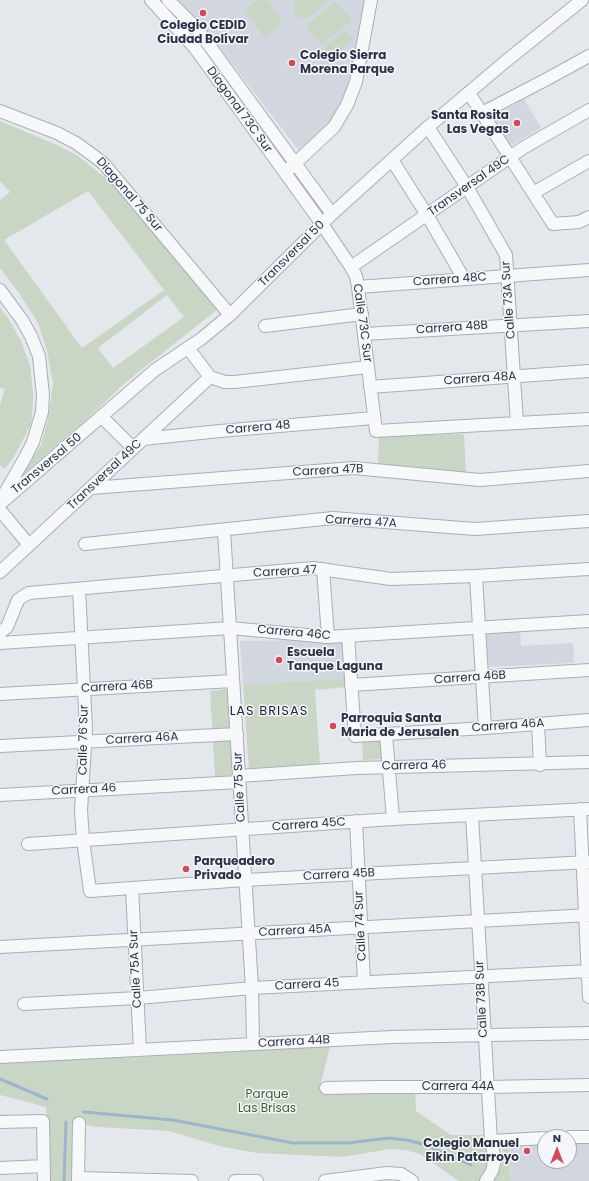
<!DOCTYPE html>
<html>
<head>
<meta charset="utf-8">
<style>
	body { margin:0 }
	#map { position:relative; width:589px; height:1181px; overflow:hidden; background:#e4e7ec; font-family:Poppins,sans-serif }
	canvas { display:block }
	.north { position:absolute; left:537px; top:1129px; width:40px; height:40px; box-sizing:border-box; background:#f4f6f9; border:1px solid #a4a8b1; border-radius:50%; rotate:0deg; font-size:11px; font-weight:700; line-height:16px; text-align:center; color:#2b3445 }
	.north::after { content:''; display:block; margin:auto; width:14px; height:18px; background:#d1495b; clip-path:polygon(50% 0,100% 100%,50% 72%,0 100%) }
</style>
</head>
<body>
<div id="map">
<canvas width="589" height="1181"></canvas>
<div class="north">N</div>
</div>
<script>
const ctx = document.querySelector('canvas').getContext('2d');
ctx.lineJoin = 'round';
function paint(path, color) { ctx.fillStyle = color; ctx.fill(path, 'evenodd'); }
const toPath = rows => new Path2D(rows.map(r => 'M' + r).join(''));
function stroke(path, color, width, dash) { ctx.strokeStyle = color; ctx.lineWidth = width; ctx.lineCap = dash ? 'butt' : 'round'; ctx.setLineDash(dash || []); ctx.stroke(path); }
function drawText(font, color, halo, rows, align = 'center') {
  ctx.font = font + ' Poppins,sans-serif'; ctx.lineWidth = 3; ctx.setLineDash([]); ctx.textBaseline = 'middle'; ctx.strokeStyle = halo; ctx.fillStyle = color; for (const [text, x, y, turn = 0] of rows) {
    ctx.save(); ctx.translate(x, y); ctx.rotate((+turn || 0) * Math.PI / 180); ctx.textAlign = isNaN(turn) ? turn : align; if (halo) ctx.strokeText(text, 0, 0); ctx.fillText(text, 0, 0); ctx.restore();
  }
}
const built = toPath([
	[178,0,364,0,346,96,333,120,300,152,203,26],
	[524,99,541,128,510,146,493,118],
	[520,628,521,646,573,643,574,663,486,667,484,630],
	[344,639,346,678,243,685,240,641,314,640],
	[589,1139,589,1181,510,1181,508,1142,545,1140,545,1161,569,1161,569,1140]
]);
const green = toPath([
	[258,0,267,0,283,24,264,37,245,9],
	[296,0,328,0,328,2,307,18,301,18,295,14,293,8],
	[335,1,352,20,322,45,306,26],
	[345,30,353,39,333,57,324,47],
	[0,121,57,145,78,156,108,180,218,309,126,382,85,421,20,477,41,445,49,415,53,383,47,350,38,323,19,293,0,268,0,200,10,192,0,181],
	[88,191,164,290,82,348,4,240],
	[167,295,184,317,113,368,98,348],
	[0,308,8,318,21,341,30,366,33,392,33,404,31,424,15,455,5,469,0,465,0,405,5,389,0,388],
	[464,434,466,474,378,465,379,436],
	[346,678,347,687,315,690,320,764,249,769,243,685],
	[228,689,234,775,215,777,210,691],
	[380,738,382,759,363,760,362,739],
	[330,1046,319,1091,415,1091,416,1111,451,1135,485,1135,491,1159,484,1175,479,1181,459,1181,420,1154,405,1150,390,1149,343,1157,257,1153,219,1146,169,1131,98,1127,87,1125,73,1120,72,1181,48,1181,46,1107,0,1095,0,1054,25,1059,143,1057],
	[503,1142,508,1142,510,1181,493,1181,499,1171,502,1162]
]);
const stream = toPath([
	[0,1079,47,1099],
	[84,1112,173,1120,293,1143,348,1143,389,1138,406,1140,423,1144,471,1165],
	[64,1181,66,1122]
]);
const minor = toPath([
	[151,0,195,48,322,224,351,267,356,276,358,287,376,431,589,419],
	[168,0,198,30,332,214],
	[469,93,553,224,579,222,589,217],
	[0,111,57,133,76,143,98,159,104,164,230,315],
	[482,113,549,78,589,56],
	[428,127,467,187,506,255,517,423],
	[392,160,427,215,464,279],
	[289,169,334,127,347,105,356,82,371,0],
	[533,193,589,161],
	[351,267,523,148,589,110],
	[358,287,589,270],
	[0,290,22,320,31,336,39,356,43,395,42,412,33,442,26,456,2,498],
	[265,326,362,314],
	[364,334,589,321],
	[188,348,210,377,225,382,235,382,368,367],
	[370,387,589,371],
	[102,417,133,448],
	[143,439,220,431,374,418],
	[91,488,354,468,480,480,589,471],
	[0,504,155,370,201,339,230,315,332,214,428,127,506,61,582,0],
	[0,510,29,545],
	[224,530,252,988,253,1044],
	[85,544,333,518,475,529,589,521],
	[323,569,328,637],
	[0,572,210,377],
	[476,576,485,728],
	[79,589,86,729,81,810,83,840,90,891,245,880,589,862],
	[0,633,7,627,18,600,22,597,29,593,313,568,391,579,476,576,589,569],
	[348,636,355,736,485,728,589,720],
	[0,643,230,628,328,637,589,621],
	[351,685,589,670],
	[0,694,233,681],
	[538,724,540,765],
	[386,734,393,819],
	[0,746,237,734],
	[239,776,357,768,589,762],
	[0,795,239,782],
	[580,809,589,997],
	[472,815,491,1141,495,1159,492,1171,486,1181],
	[356,821,364,982],
	[28,844,393,819,589,809],
	[132,888,140,1050],
	[0,947,589,915],
	[24,1004,138,998,252,988,589,971],
	[0,1057,392,1037,589,1033],
	[326,1088,376,1087,488,1087,589,1085],
	[0,1122,43,1121,44,1181],
	[569,1137,589,1137],
	[491,1141,545,1138],
	[0,1168,44,1166],
	[78,1178,192,1181],
	[78,1181,79,1123],
	[235,1181,257,1181],
	[325,1181,387,1173,401,1174,412,1181]
]);
const markers = [
	[203,13,4,"#d1495b"],
	[292,63,4,"#d1495b"],
	[517,123,4,"#d1495b"],
	[279,660,4,"#d1495b"],
	[333,726,4,"#d1495b"],
	[186,869,4,"#d1495b"],
	[527,1151,4,"#d1495b"]
];
const poiNames = [
	["Colegio CEDID",203,26,"center"],
	["Ciudad Bolívar",203,40,"center"],
	["Colegio Sierra",300,56],
	["Morena Parque",300,70],
	["Santa Rosita",509,116,"right"],
	["Las Vegas",509,130,"right"],
	["Escuela",287,653],
	["Tanque Laguna",287,667],
	["Parroquia Santa",341,719],
	["Maria de Jerusalen",341,733],
	["Parqueadero",194,862],
	["Privado",194,876],
	["Colegio Manuel",519,1144,"right"],
	["Elkin Patarroyo",519,1158,"right"]
];
const streetNames = [
	["Diagonal 73C Sur",239,110,54],
	["Transversal 49C",469,186,-35],
	["Diagonal 75 Sur",129,195,49],
	["Transversal 50",292,254,-45],
	["Carrera 48C",450,280,-4],
	["Calle 73A Sur",509,300,-94],
	["Calle 73C Sur",362,323,82],
	["Carrera 48B",452,328,-4],
	["Carrera 48A",480,379,-4],
	["Carrera 48",258,428,-5],
	["Transversal 50",47,464,-40],
	["Carrera 47B",328,471,-3],
	["Transversal 49C",105,475,-43],
	["Carrera 47A",361,522,3],
	["Carrera 47",285,572,-3],
	["Carrera 46C",294,633,5],
	["Carrera 46B",470,678,-4],
	["Carrera 46B",117,687,-3],
	["Carrera 46A",508,726,-4],
	["Carrera 46A",142,739,-3],
	["Calle 76 Sur",84,740,-89],
	["Carrera 46",414,766,-1],
	["Calle 75 Sur",240,787,-93],
	["Carrera 46",84,790,-3],
	["Carrera 45C",309,825,-4],
	["Carrera 45B",339,875,-3],
	["Calle 74 Sur",361,926,-93],
	["Carrera 45A",295,931,-3],
	["Calle 75A Sur",136,969,-93],
	["Carrera 45",307,985,-3],
	["Calle 73B Sur",482,999,-93],
	["Carrera 44B",294,1042,-3],
	["Carrera 44A",458,1087]
];
const parkNames = [
	["Parque",267,1095],
	["Las Brisas",267,1109]
];
const neighbourhoodNames = [
	["LAS BRISAS",269,712]
];
paint(built, '#d2d6de');
paint(green, '#c9d6c5');
stroke(stream, '#9fb4cc', 3);
stroke(minor, '#a9aeb7', 14);
stroke(minor, '#f7f8fa', 12);
for (const [x, y, r, color] of markers) { const dot = new Path2D(); dot.arc(x, y, r, 0, 2 * Math.PI); ctx.fillStyle = color; ctx.fill(dot); stroke(dot, '#f4f6f9', 1.5); }
drawText('bold 12px', '#2b3445', '#f4f6f9', poiNames, 'left');
drawText('12px', '#2b3445', '#f4f6f9', streetNames);
drawText('12px', '#3f6138', '#f4f6f9', parkNames);
ctx.letterSpacing = '1px';
drawText('13px', '#1d2536', '#f4f6f9', neighbourhoodNames);
ctx.letterSpacing = '0px';
</script>
</body>
</html>
